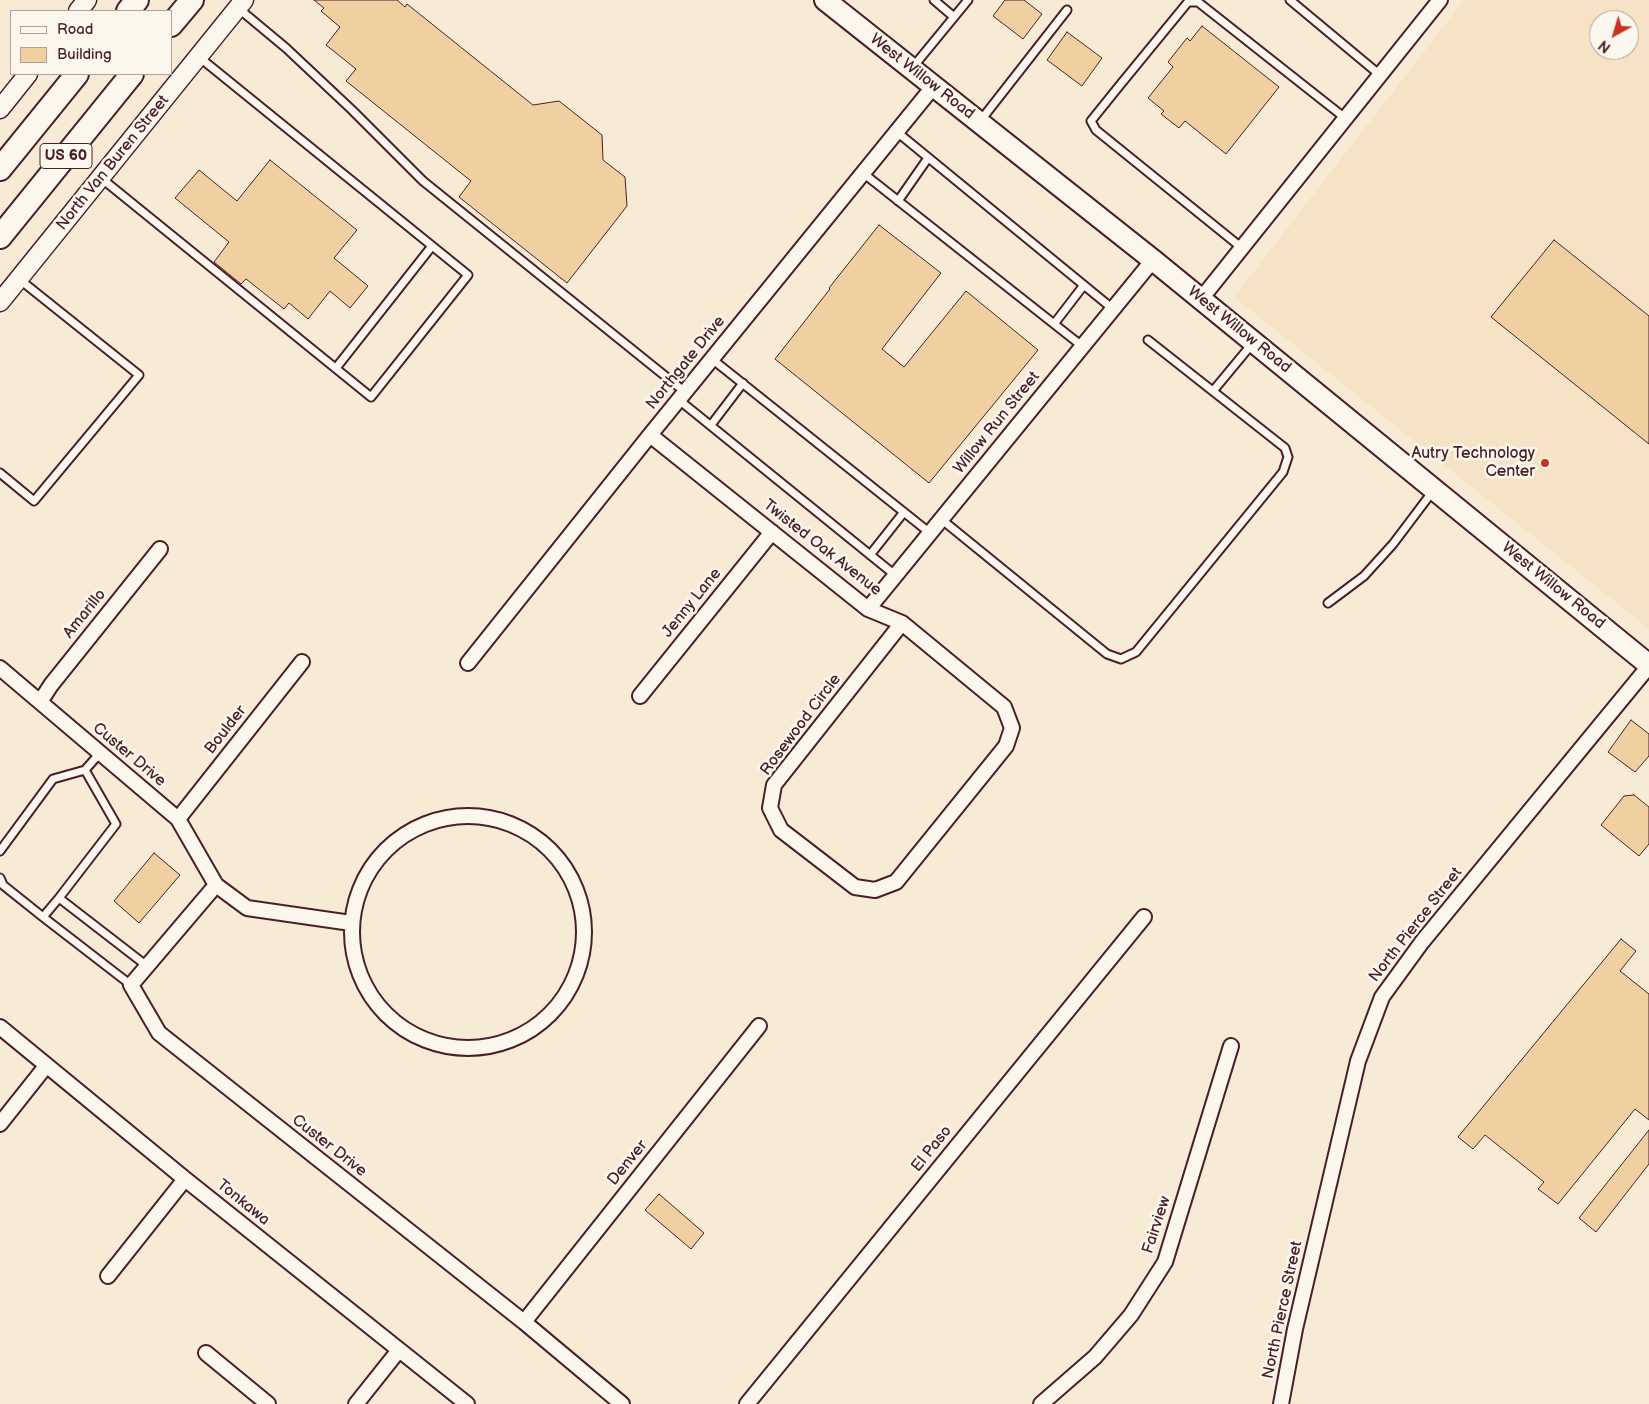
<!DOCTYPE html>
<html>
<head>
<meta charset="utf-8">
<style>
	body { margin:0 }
	#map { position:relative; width:1649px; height:1404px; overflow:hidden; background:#f8ebd6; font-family:"Balsamiq Sans",sans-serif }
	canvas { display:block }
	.legend { position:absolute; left:10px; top:10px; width:162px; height:65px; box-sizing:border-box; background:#fbf7ec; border:1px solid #b4a19f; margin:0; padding:6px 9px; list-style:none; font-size:15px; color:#4a1f2b }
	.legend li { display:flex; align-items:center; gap:10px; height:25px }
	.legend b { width:25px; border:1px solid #b4a19f }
	.north { position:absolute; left:1589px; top:10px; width:50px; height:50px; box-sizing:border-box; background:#fbf7ec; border:1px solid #b4a19f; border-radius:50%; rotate:219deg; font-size:14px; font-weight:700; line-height:20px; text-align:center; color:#4a1f2b }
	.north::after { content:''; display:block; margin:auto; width:18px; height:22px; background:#c8321e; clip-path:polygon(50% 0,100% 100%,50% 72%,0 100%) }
</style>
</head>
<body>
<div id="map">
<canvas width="1649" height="1404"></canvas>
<ul class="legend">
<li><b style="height:6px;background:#fbf7ec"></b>Road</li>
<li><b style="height:14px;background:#f0cfa1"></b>Building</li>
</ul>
<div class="north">N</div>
</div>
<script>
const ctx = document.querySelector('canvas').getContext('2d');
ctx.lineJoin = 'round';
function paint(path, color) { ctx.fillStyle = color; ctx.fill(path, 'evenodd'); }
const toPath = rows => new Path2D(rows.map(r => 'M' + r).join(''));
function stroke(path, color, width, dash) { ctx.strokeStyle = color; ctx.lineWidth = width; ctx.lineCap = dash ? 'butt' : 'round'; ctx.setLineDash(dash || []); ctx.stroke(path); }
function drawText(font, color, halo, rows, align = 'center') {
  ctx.font = font + ' "Balsamiq Sans",sans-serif'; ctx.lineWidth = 5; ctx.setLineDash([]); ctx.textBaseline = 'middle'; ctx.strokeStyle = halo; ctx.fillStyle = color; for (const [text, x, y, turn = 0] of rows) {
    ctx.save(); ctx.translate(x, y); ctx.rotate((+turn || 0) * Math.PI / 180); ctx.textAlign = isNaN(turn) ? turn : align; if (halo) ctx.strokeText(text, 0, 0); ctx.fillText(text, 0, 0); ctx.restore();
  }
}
const built = toPath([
	[1464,0,1649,0,1649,629,1234,297],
	[1599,20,1629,20,1629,50,1599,50]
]);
const building = toPath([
	[314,0,397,0,405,7,407,4,533,105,559,101,602,135,603,160,625,177,627,206,567,283,459,197,471,181,346,81,356,69,326,45,340,27,321,11,324,8,314,0],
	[1005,0,1024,0,1042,14,1023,39,993,16,1005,0],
	[1202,26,1279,87,1226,154,1185,121,1179,128,1161,114,1164,111,1148,98,1173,67,1168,62,1187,38,1190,41,1202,26],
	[1067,32,1102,58,1082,86,1047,60,1067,32],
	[270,160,357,230,334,258,368,286,350,308,330,291,308,319,289,303,284,309,246,279,241,284,214,262,229,242,175,198,199,170,237,201,270,160],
	[879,225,941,273,882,349,904,367,966,291,1038,350,929,483,775,359,830,289,829,288,879,225],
	[1554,240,1649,316,1649,444,1491,317,1554,240],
	[1631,720,1649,734,1649,756,1635,772,1608,752,1631,720],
	[1634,795,1649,807,1649,844,1639,856,1601,825,1624,796,1634,795],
	[154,853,180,875,139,923,114,901,154,853],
	[1621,939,1636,951,1620,971,1649,994,1649,1120,1635,1109,1558,1204,1538,1189,1544,1182,1485,1135,1473,1149,1458,1137,1621,939],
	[1649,1130,1649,1164,1596,1232,1579,1218,1649,1130],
	[659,1194,704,1233,691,1249,645,1210,659,1194]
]);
const service = toPath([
	[934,0,954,17],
	[1290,0,1380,75],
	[238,8,286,48,352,110,423,181,685,392],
	[913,67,968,0],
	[981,120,1067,10],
	[897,132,1113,309],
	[863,173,1082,346],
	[101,178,371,397,468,275,199,57],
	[898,201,928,158],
	[1242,248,1096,130,1091,121,1120,85,1188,2,1198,2,1345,118],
	[1054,324,1084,285],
	[712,359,930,533],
	[336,368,432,246],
	[1213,391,1252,344],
	[679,400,895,575],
	[711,425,743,383],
	[0,473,34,501,139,375,19,279],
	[941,519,1107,654,1121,659,1136,652,1283,472,1288,457,1285,448,1148,340],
	[870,555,904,512],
	[1328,603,1364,576,1393,544,1433,491],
	[85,770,116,824,59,898,147,966],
	[0,851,53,779,85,770,100,753],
	[0,878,3,885,43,917,131,985],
	[43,917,59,898]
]);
const minor = toPath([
	[1201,299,1440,0],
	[650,435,868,609,902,623,1004,707,1012,728,1006,746,896,882,875,890,855,887,781,830,770,808,774,785,902,623],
	[868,609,1153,260],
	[468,663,650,435,933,87],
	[0,668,178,819,216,885],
	[640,696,772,532],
	[40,702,51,685,160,549],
	'352 932a116 116 0 1 1 232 0a116 116 0 1 1-232 0Z',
	[178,819,302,662],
	[351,923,247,908,216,885,131,985,159,1033,524,1322,622,1404],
	[0,1027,185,1179,467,1404],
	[0,1124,46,1066],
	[108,1276,185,1179],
	[524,1322,759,1026],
	[206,1353,268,1404],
	[356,1404,399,1350],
	[747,1404,1144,917],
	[1041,1404,1095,1357,1131,1315,1165,1262,1231,1046],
	[1281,1404,1295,1329,1358,1061,1382,997,1422,942,1649,666]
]);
const tertiary = toPath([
	[78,11,87,0],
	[0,109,28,74],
	[0,302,244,0]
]);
const secondary = toPath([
	[825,0,1153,260,1649,665]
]);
const primary = toPath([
	[128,11,137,0],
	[171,25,192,0],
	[0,169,77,74],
	[0,237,132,74]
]);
const markers = [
	[1545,463,5,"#c8321e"]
];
const shields = [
	[66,156,52]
];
const shieldNames = [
	["US 60",66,156]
];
const streetNames = [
	["West Willow Road",922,77,38],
	["North Van Buren Street",113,163,-51],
	["West Willow Road",1239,330,39],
	["Northgate Drive",686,363,-51],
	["Willow Run Street",997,423,-51],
	["Twisted Oak Avenue",822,548,38],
	["West Willow Road",1553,586,39],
	["Jenny Lane",692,603,-51],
	["Amarillo",85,614,-51],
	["Rosewood Circle",801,725,-53],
	["Boulder",226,730,-52],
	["Custer Drive",129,755,40],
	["North Pierce Street",1416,925,-52],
	["Custer Drive",329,1146,38],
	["El Paso",932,1149,-51],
	["Denver",628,1163,-51],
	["Tonkawa",243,1203,39],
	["Fairview",1157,1225,-72],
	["North Pierce Street",1283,1310,-78]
];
const poiNames = [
	["Autry Technology",1535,454],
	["Center",1535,472]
];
paint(built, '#f6e3c6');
paint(building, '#f0cfa1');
stroke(building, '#4a1f2b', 1);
stroke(service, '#4a1f2b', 11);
stroke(minor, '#4a1f2b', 18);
stroke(tertiary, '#4a1f2b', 21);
stroke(secondary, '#4a1f2b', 24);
stroke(primary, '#4a1f2b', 26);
stroke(service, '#fbf7ec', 7);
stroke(minor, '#fbf7ec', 14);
stroke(tertiary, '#fbf7ec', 18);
stroke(secondary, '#fbf7ec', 20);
stroke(primary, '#fbf7ec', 22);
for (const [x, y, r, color] of markers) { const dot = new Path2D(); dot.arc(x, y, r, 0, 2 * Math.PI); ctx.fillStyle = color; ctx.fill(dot); stroke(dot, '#fbf7ec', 2); }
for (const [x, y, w] of shields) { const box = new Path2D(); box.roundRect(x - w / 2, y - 12.5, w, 25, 4); ctx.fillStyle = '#fbf7ec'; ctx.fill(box); stroke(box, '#4a1f2b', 1); }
drawText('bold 15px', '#4a1f2b', null, shieldNames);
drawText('16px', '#4a1f2b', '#fbf7ec', streetNames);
drawText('16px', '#4a1f2b', '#fbf7ec', poiNames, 'right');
</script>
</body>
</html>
